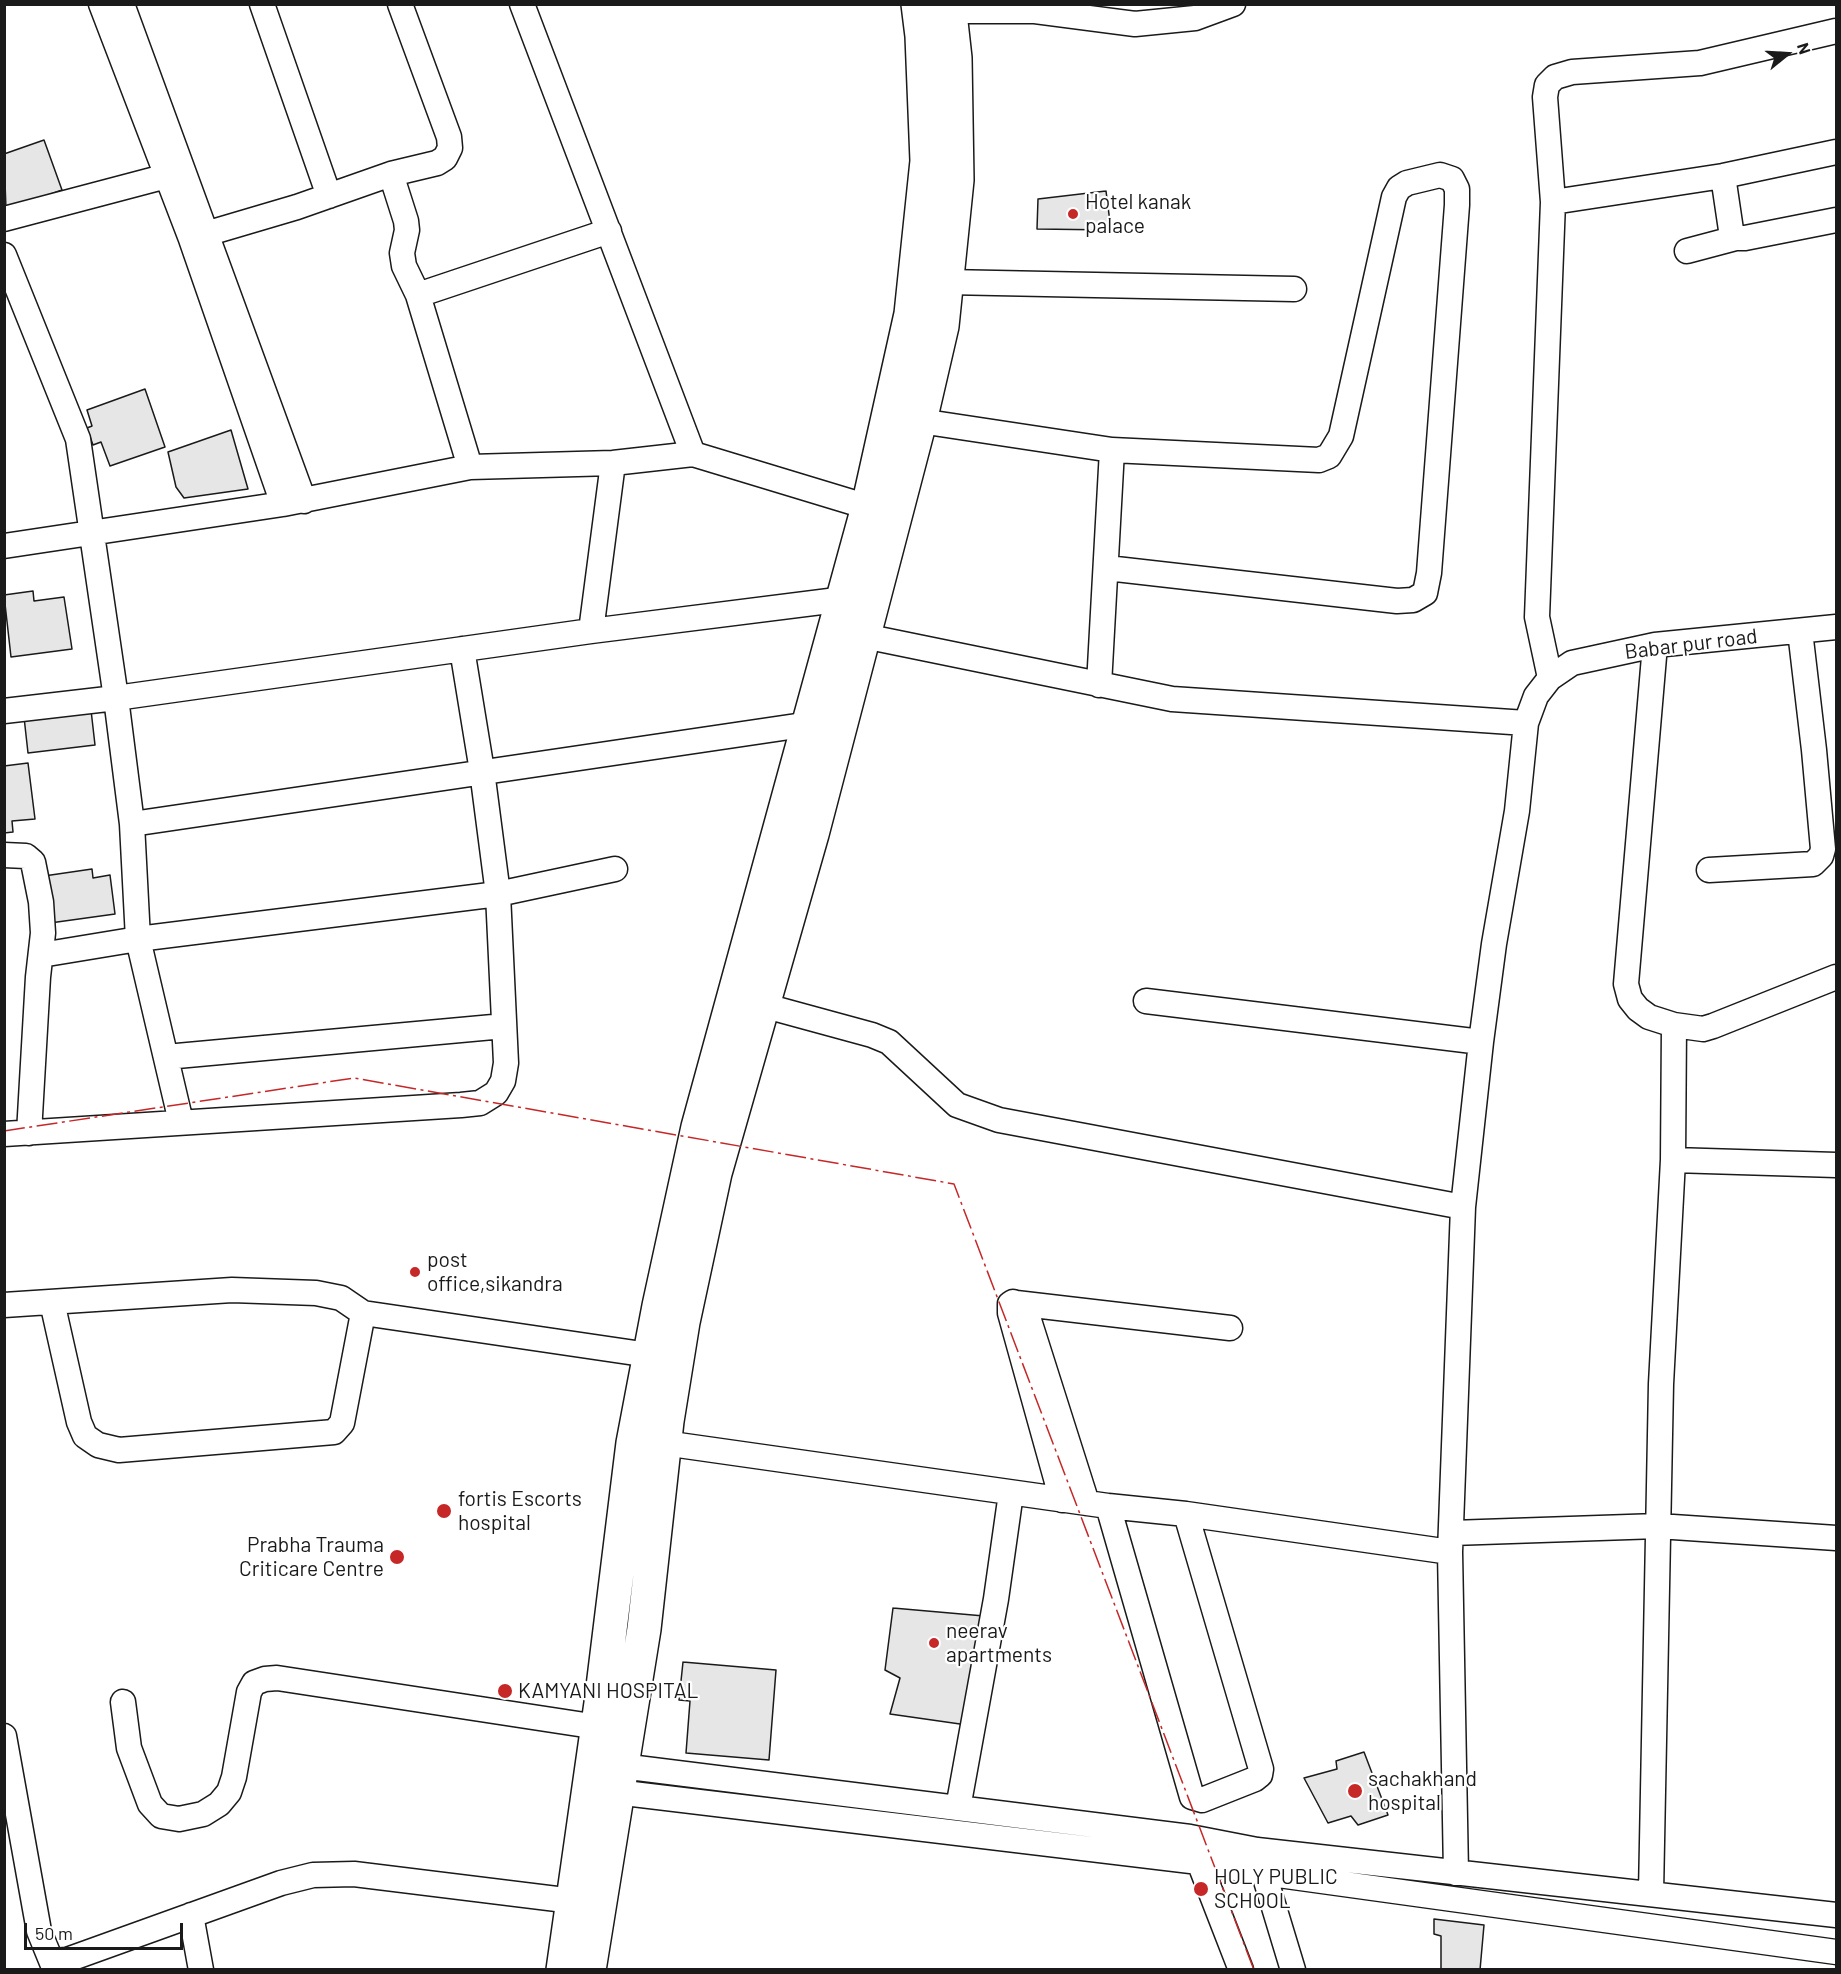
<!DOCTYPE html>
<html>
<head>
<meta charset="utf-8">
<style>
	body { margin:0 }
	#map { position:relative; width:1841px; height:1974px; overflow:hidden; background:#fff; font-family:Barlow,sans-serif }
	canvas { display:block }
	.frame { position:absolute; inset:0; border:6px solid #1a1a1a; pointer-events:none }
	.north { position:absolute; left:1757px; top:24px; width:60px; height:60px; -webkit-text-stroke:4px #fff; paint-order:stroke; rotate:72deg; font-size:16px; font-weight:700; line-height:24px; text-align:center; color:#1a1a1a }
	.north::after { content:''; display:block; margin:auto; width:21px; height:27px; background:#1a1a1a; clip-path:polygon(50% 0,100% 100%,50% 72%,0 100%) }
	.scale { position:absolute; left:24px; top:1923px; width:159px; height:27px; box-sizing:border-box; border:3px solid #1a1a1a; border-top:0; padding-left:8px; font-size:18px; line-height:21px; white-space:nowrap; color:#1a1a1a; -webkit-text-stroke:4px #fff; paint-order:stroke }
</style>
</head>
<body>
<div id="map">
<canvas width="1841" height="1974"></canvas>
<div class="frame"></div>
<div class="north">N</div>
<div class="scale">50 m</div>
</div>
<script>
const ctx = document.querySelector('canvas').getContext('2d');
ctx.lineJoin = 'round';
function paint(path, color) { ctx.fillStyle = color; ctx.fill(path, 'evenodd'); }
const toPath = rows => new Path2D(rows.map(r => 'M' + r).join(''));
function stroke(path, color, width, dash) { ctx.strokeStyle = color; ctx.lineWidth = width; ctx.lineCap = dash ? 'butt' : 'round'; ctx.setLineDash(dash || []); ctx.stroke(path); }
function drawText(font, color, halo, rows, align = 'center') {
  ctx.font = font + ' Barlow,sans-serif'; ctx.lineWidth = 4.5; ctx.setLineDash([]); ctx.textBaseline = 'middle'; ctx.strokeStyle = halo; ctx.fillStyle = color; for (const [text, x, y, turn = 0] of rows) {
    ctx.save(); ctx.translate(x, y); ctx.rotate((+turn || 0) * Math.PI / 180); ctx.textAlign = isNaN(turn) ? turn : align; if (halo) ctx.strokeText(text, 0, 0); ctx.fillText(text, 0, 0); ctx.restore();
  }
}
const building = toPath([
	[44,140,62,190,6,210,4,154,44,140],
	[1106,191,1111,230,1037,229,1038,199,1106,191],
	[145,389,165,447,110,466,101,442,93,445,87,428,92,426,87,410,145,389],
	[231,430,248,489,184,498,176,487,168,452,231,430],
	[33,591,34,601,64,597,72,649,11,657,4,595,33,591],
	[91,710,95,745,28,753,24,717,91,710],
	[28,763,35,819,12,821,13,832,4,833,4,766,28,763],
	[92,869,93,878,110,875,115,914,50,923,44,876,92,869],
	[893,1608,984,1616,967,1725,890,1714,900,1678,885,1670,893,1608],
	[683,1662,776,1670,769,1760,686,1753,690,1701,679,1700,683,1662],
	[1364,1752,1388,1815,1358,1825,1351,1816,1328,1823,1304,1778,1337,1769,1336,1761,1364,1752],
	[1434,1919,1484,1925,1480,1970,1441,1970,1441,1936,1434,1934,1434,1919]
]);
const minor = toPath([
	[101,4,191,239,283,504],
	[122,4,304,501],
	[262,4,329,196],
	[522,4,693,454],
	[950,11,1035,11,1135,24,1195,18,1233,4],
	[391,174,406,221,407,230,402,253,404,266,418,295,470,467],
	[1723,176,1731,230,1736,238,1745,238,1836,220],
	[1553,202,1723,176,1836,152],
	[4,219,182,172],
	[192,238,297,207,391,174,437,163,445,158,450,148,449,137,400,4],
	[1687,251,1736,238],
	[4,255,78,439,116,698,591,631,845,599],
	[946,282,1294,289],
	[418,295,609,231],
	[920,421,1112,450,1099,685],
	[4,546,283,504,470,467,613,463,693,454,868,507],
	[1107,568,1397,601,1413,600,1425,593,1429,573,1457,205,1457,189,1452,179,1440,175,1407,183,1399,188,1394,197,1341,436,1329,456,1319,460,1112,450],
	[591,631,613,463],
	[864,636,1172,699,1526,723],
	[1550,678,1537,617,1553,202,1545,97,1547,85,1555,77,1572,72,1700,63,1836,31],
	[4,711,116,698,132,824,138,939,181,1122],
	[132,824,810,724],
	[4,855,26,856,33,862,41,902,43,933,38,977,29,1133],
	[1709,870,1813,864,1821,856,1823,849,1814,750,1800,631],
	[41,955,138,939,498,894,615,869],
	[1146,1001,1481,1042],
	[762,1005,872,1035,889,1042,957,1105,999,1120,1463,1207],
	[1674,1025,1703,1029,1713,1026,1836,977],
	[166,1057,504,1026],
	[4,1134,461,1105,480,1103,496,1093,503,1081,506,1063,498,894,482,771,462,649],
	[1673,1160,1836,1165],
	[52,1302,79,1422,85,1436,98,1445,119,1450,334,1432,342,1423,363,1313],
	[1016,1303,1230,1328],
	[4,1305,232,1290,316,1293,341,1298,363,1313,649,1355],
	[664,1443,1108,1506,1186,1514,1450,1552],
	[1062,1500,1010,1313,1010,1304,1013,1302,1021,1305,1027,1314,1087,1503],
	[1108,1506,1192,1797,1202,1800,1255,1779,1260,1775,1261,1769,1186,1514],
	[1452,1533,1658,1526,1836,1538],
	[123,1702,129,1748,150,1804,161,1816,179,1819,203,1814,219,1804,229,1792,234,1777,249,1692,254,1683,265,1679,277,1678,598,1727],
	[4,1736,39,1931,55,1970],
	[621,1766,1190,1837,1257,1850,1836,1915],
	[616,1792,1199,1862,1264,1873,1836,1952],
	[958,1808,996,1599,1011,1493],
	[1194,1849,1241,1970],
	[1260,1861,1293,1970],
	[1456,1873,1450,1552,1463,1207,1481,1042,1494,944,1517,811,1526,723,1536,696,1550,678,1572,663,1655,645,1836,627],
	[1651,1893,1661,1384,1673,1160,1674,1025,1649,1017,1638,1009,1630,999,1626,984,1655,645],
	[191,1915,201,1970],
	[53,1961,67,1960,281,1883,313,1875,354,1874,573,1901]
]);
const highway = toPath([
	[563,1970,601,1703,633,1443,659,1306,698,1127,868,507,911,314,927,161,922,36,918,4],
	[589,1970,644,1629,667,1421,683,1322,715,1173,812,834,920,421,942,326,957,180,955,58,949,4]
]);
const power = toPath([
	[4,1131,354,1078,954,1184,1254,1970]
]);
const markers = [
	[1073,214,6,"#c62828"],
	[415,1272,6,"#c62828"],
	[444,1511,8,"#c62828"],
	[397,1557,8,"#c62828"],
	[934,1643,6,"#c62828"],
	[505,1691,8,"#c62828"],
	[1355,1791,8,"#c62828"],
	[1201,1889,8,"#c62828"]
];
const poiNames = [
	["Hotel kanak",1085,202],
	["palace",1085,226],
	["post",427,1260],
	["office,sikandra",427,1284],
	["fortis Escorts",458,1499],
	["hospital",458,1523],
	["Prabha Trauma",384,1545,"right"],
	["Criticare Centre",384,1569,"right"],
	["neerav",946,1631],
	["apartments",946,1655],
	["KAMYANI HOSPITAL",518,1691],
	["sachakhand",1368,1779],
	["hospital",1368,1803],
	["HOLY PUBLIC",1214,1877],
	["SCHOOL",1214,1901]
];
const streetNames = [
	["Babar pur road",1691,644,-7]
];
paint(building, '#e6e6e6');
stroke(building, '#1a1a1a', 1.5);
stroke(minor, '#1a1a1a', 27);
stroke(highway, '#1a1a1a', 36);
stroke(minor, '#fff', 24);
stroke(highway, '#fff', 33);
stroke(power, '#c62828', 1.5, [21, 4.5, 3, 4.5]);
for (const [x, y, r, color] of markers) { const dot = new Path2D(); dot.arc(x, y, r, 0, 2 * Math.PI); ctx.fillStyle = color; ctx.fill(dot); stroke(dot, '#fff', 2); }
drawText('21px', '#1a1a1a', '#fff', poiNames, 'left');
drawText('21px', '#1a1a1a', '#fff', streetNames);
</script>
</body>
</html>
